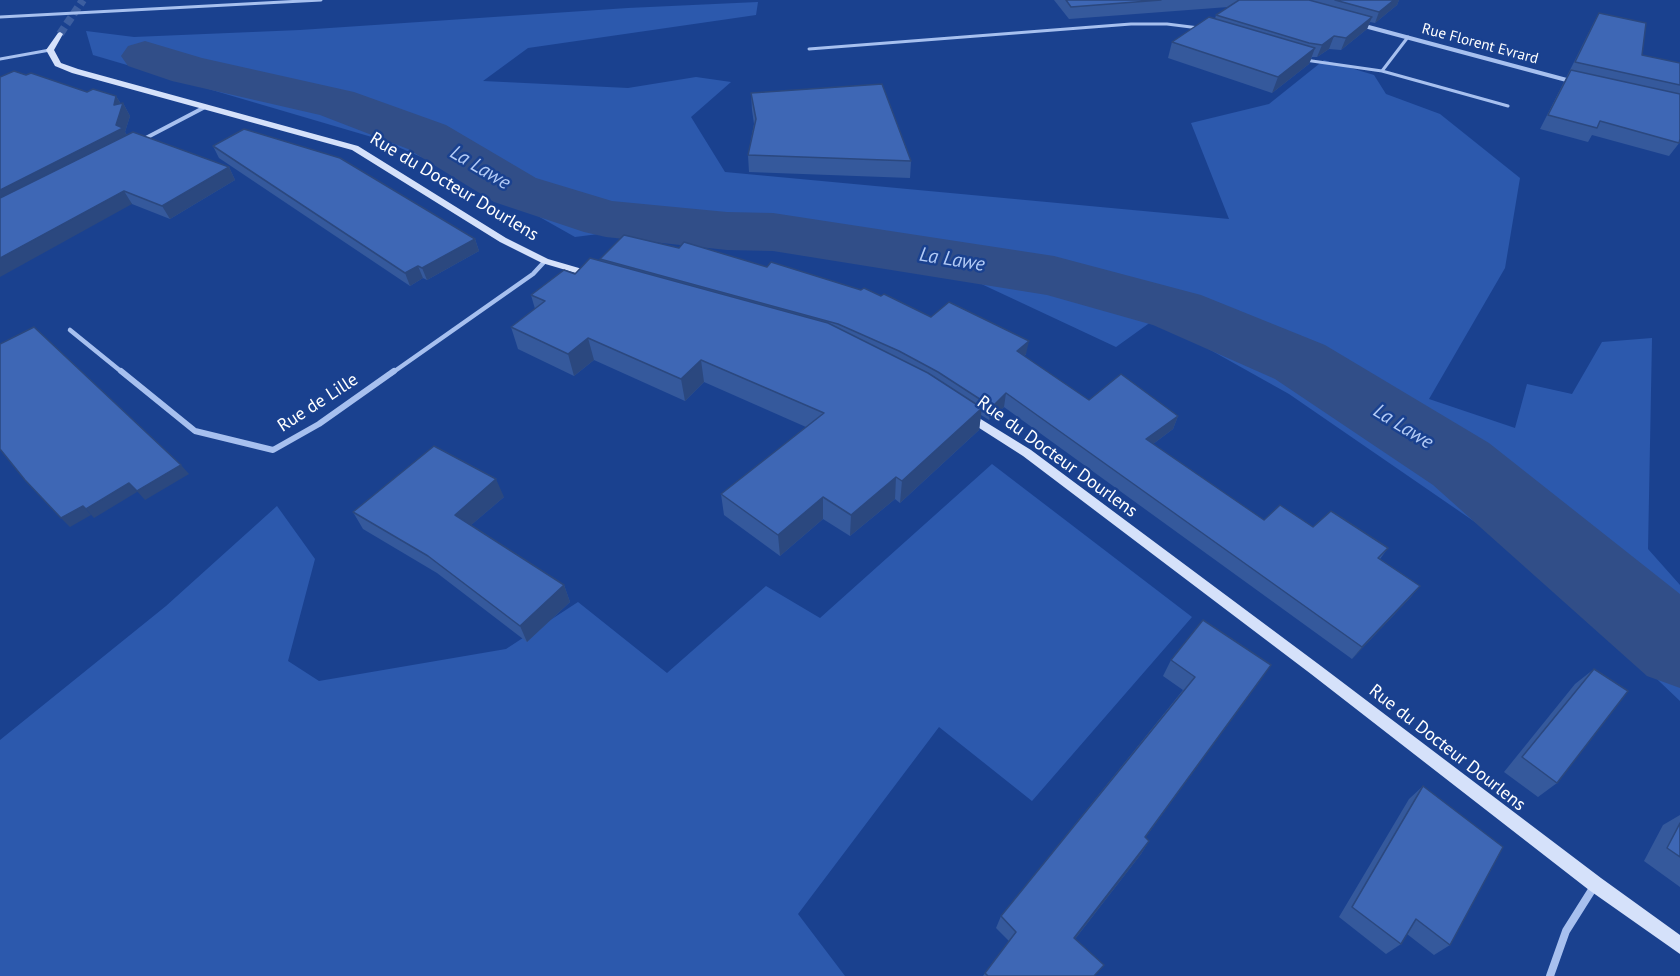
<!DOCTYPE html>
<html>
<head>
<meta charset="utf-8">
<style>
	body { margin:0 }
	canvas { display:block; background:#1a418f }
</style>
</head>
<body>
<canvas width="1680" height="976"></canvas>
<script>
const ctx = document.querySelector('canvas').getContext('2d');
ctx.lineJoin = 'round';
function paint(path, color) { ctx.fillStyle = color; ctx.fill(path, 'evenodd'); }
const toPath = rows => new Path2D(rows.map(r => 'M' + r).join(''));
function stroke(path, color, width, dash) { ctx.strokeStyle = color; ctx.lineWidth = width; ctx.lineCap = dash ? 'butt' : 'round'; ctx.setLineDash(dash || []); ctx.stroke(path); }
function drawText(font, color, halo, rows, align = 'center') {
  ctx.font = font + ' "PT Sans",sans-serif'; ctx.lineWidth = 5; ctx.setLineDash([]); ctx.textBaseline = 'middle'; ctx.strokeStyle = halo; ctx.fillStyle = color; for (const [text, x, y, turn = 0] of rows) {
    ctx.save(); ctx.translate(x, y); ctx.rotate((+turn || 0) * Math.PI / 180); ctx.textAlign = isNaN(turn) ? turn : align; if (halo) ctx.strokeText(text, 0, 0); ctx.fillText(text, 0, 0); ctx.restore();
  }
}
const green = toPath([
	[758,2,756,15,528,48,483,81,628,88,696,77,731,82,691,117,725,172,1229,219,1191,123,1269,104,1324,60,1374,75,1386,94,1440,114,1520,178,1505,268,1429,399,1515,428,1527,384,1572,394,1602,342,1652,338,1648,549,1680,585,1680,701,1536,564,1289,394,1155,319,1116,347,960,274,753,214,575,237,474,180,382,140,93,55,86,31,134,37,300,30,628,8],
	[992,464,1192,617,1032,801,939,727,798,914,845,976,0,976,0,740,166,606,277,506,315,559,288,661,319,681,506,649,578,602,667,673,766,586,820,618]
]);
const river = toPath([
	[145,41,202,58,354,92,446,125,536,178,612,201,727,212,773,213,1054,256,1201,295,1325,345,1489,443,1680,594,1680,688,1647,676,1433,485,1275,379,1153,325,1047,295,773,251,727,250,606,237,584,232,494,202,408,149,320,115,172,81,128,66,121,56,128,46,145,41]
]);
const secondaryTunnel = toPath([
	[60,34,83,0]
]);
const lane = toPath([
	[0,17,321,0],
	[1408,37,1382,71,1508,106],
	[809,49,1131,24,1167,24,1199,28],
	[0,59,50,50],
	[1305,60,1382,71]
]);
const streetFar3 = toPath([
	[1361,25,1574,82],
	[142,140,205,107]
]);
const streetFar2 = toPath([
	[70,330,123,373],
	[392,373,533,274,545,261]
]);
const streetFar1 = toPath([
	[121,371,195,431,273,450,319,424,394,371]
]);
const street = toPath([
	[1550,976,1566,931,1595,885]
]);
const secondary = toPath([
	[60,32,63,34,54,50,61,63,78,69,358,146,506,238,548,259,596,273,598,275,593,278,542,263,500,242,352,150,72,73,55,66,46,50,58,33,60,32],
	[966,410,1031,450,1321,666,1601,878,1680,935,1680,954,1589,890,1311,674,1023,456,962,417,960,414,966,410]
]);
const wall = toPath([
	[1054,0,1399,0,1397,5,1375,23,1370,22,1367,29,1341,50,1329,49,1317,57,1312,57,1309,64,1272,93,1168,58,1172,42,1215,19,1216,15,1228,7,1069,19],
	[1599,13,1642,55,1680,63,1680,142,1669,156,1592,135,1588,142,1540,129,1567,76,1592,26],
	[26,75,87,92,116,96,121,104,123,103,130,116,125,132,127,135,229,167,235,180,170,219,132,204],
	[751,93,911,161,910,178,749,172,748,155,754,124,752,110],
	[213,146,475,239,479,251,427,280,423,278,410,286,219,158],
	[600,259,931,317,1026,354,1024,356,1089,400,1178,416,1173,429,1153,444,1264,520,1313,527,1388,548,1380,559,1420,586,1410,598,1352,659,1004,407,989,420,981,415,979,430,900,503,895,499,850,536,823,519,780,556,724,515,721,494,806,427,704,382,685,401,594,360,574,376,518,349,511,327,535,309,531,295,601,261],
	[504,497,471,525,564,585,570,602,527,642,437,573,363,529,353,512],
	[1171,660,1271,665,1145,838,1149,841,1141,854,1075,939,1095,976,983,976,985,973,1009,941,996,928,1001,916,1183,690,1163,676],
	[1594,669,1557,783,1538,797,1504,772,1575,684],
	[1423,786,1450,945,1434,955,1407,934,1401,944,1386,954,1339,917,1409,799],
	[1680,815,1680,887,1644,861,1663,825]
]);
const shadedWall = toPath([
	[1394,0,1399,0,1397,5,1375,23,1379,12],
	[1372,17,1367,29,1341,50,1346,38],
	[1334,36,1329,49,1317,57,1322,45],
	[1315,48,1309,64,1272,93,1278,77],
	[116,96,122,106,123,103,130,116,125,132,130,141,0,208,0,190,116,125,114,105],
	[229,167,235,180,170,219,162,206],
	[124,191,132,204,0,277,0,258],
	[475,239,479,251,427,280,422,268],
	[418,266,423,278,410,286,405,273],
	[588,338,594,360,574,376,568,354],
	[1029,341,1026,354,1014,364,1017,351],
	[701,360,704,382,685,401,681,379],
	[1006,393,1004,407,989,420,992,407],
	[982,408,979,430,900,503,902,481],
	[1178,416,1173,429,1141,453,1146,439],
	[181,465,189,474,145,500,137,491],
	[896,477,895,499,850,536,851,515],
	[496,479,504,497,463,532,455,515],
	[129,483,137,492,94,518,86,509],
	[823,497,823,519,780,556,778,535],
	[83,506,91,515,70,527,61,518],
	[564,585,570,602,527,642,520,626],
	[1420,586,1410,598,1352,659,1362,647],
	[1271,665,1260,681,1136,850,1145,837],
	[1149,841,1141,854,1067,949,1074,938]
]);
const building = toPath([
	[1066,0,1161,0,1071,7,1066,0],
	[1239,0,1309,0,1372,17,1346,38,1334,36,1322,45,1309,43,1216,15,1239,0],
	[1335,0,1394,0,1379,12,1335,0],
	[1599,13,1646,23,1642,55,1680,63,1680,85,1575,62,1599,13],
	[1209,17,1315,48,1278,77,1172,42,1209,17],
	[1571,70,1680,94,1680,139,1679,143,1600,121,1597,128,1548,115,1571,70],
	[14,71,26,75,31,73,87,92,93,89,116,96,114,105,123,103,116,125,123,128,0,190,0,77,14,71],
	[882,84,911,161,748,155,756,119,751,93,882,84],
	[244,129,340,158,475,239,422,268,418,266,405,273,213,146,244,129],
	[133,132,229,167,162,206,124,191,0,258,0,198,133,132],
	[624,235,679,248,684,242,767,267,771,262,861,290,864,288,881,296,884,294,931,317,949,302,1029,341,1017,351,1089,400,1121,374,1178,416,1146,439,1264,520,1280,505,1313,527,1331,511,1388,548,1378,558,1420,586,1362,647,1006,393,992,407,938,372,899,351,838,324,600,259,624,235],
	[590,258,828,323,928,373,982,408,902,481,896,477,851,515,823,497,778,535,721,494,824,413,701,360,681,379,588,338,568,354,511,327,545,301,531,295,564,270,575,274,590,258],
	[34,327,181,465,137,491,129,483,86,509,83,506,61,518,25,480,0,449,0,344,34,327],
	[434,446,496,479,455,515,564,585,520,626,428,556,353,512,434,446],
	[1203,620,1271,665,1145,837,1149,841,1074,938,1104,965,1094,976,988,976,985,973,1016,932,1001,916,1195,677,1171,660,1203,620],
	[1594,669,1628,691,1557,783,1522,757,1594,669],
	[1423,786,1503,847,1450,945,1416,919,1401,944,1352,907,1423,786],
	[1680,823,1680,857,1667,848,1680,823]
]);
const farStreetnames = [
	["Rue Florent Evrard",1480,44,15]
];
const streetNames = [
	["Rue du Docteur Dourlens",454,187,31],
	["Rue de Lille",318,403,-33],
	["Rue du Docteur Dourlens",1057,457,36],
	["Rue du Docteur Dourlens",1447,748,38]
];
const waterNames = [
	["La Lawe",480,168,31],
	["La Lawe",952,260,9],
	["La Lawe",1403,427,32]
];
paint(green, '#2c59ad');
paint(river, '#314e88');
stroke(secondaryTunnel, '#3c5ea0', 8, [8, 4]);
stroke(lane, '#a7c0ef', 3);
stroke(streetFar3, '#a7c0ef', 4);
stroke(streetFar2, '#a7c0ef', 4.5);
stroke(streetFar1, '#a7c0ef', 6);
stroke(street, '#a7c0ef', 8);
paint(secondary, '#d5e1fa');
paint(wall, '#35599c');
paint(shadedWall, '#2b487f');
paint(building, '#3e67b5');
stroke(building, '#2b487f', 1.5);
drawText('15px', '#fff', '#1a418f', farStreetnames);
drawText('18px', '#fff', '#1a418f', streetNames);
drawText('italic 20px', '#b3cbf6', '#1a418f', waterNames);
</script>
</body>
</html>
